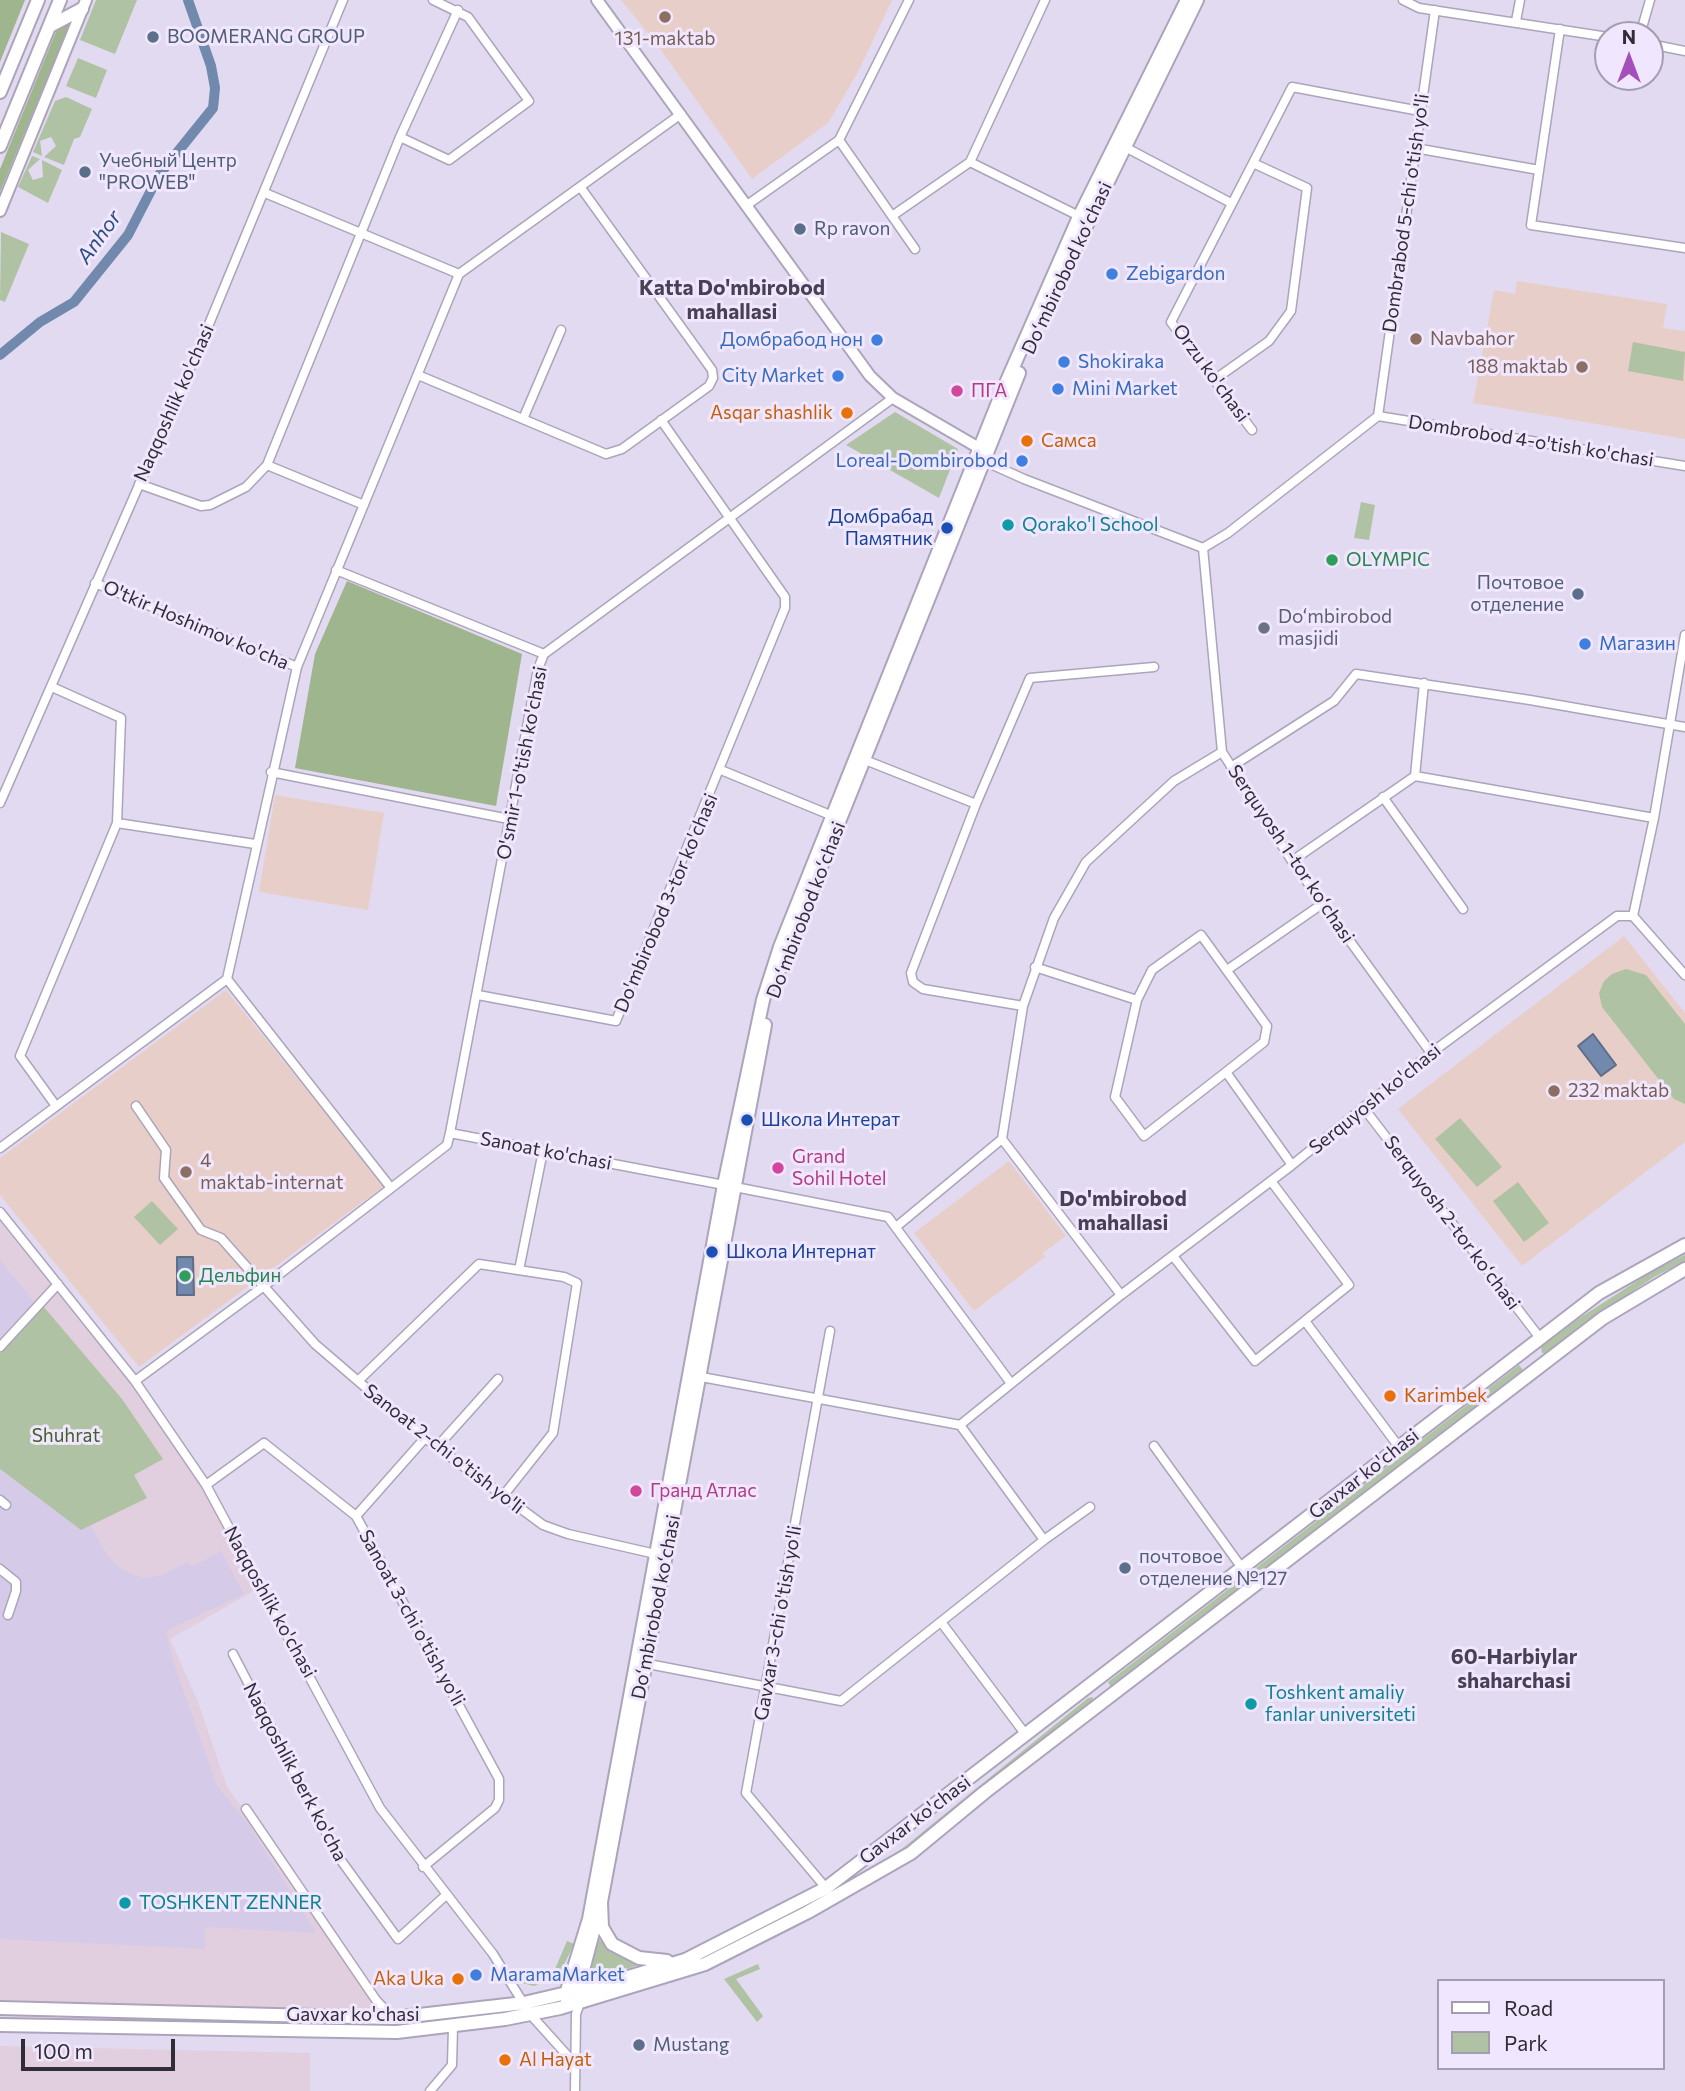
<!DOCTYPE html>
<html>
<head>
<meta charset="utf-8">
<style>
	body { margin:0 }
	#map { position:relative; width:1685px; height:2091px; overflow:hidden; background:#e2daf1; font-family:Commissioner,sans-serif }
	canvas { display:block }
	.legend { position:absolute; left:1437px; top:1979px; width:228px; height:91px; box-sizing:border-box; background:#f0e7ff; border:2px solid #a49daf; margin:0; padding:9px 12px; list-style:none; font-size:21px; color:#312d36 }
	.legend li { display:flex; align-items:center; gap:14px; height:35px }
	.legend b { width:35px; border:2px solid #a49daf }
	.north { position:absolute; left:1594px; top:21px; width:70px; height:70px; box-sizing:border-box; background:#f0e7ff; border:2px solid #a49daf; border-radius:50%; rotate:0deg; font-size:19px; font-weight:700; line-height:28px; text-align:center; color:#312d36 }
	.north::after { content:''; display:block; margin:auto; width:24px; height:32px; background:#a54fbd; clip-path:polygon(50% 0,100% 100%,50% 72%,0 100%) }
	.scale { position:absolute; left:21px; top:2039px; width:154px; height:32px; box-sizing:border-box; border:4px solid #312d36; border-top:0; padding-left:9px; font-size:21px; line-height:24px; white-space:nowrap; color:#312d36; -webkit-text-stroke:5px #f0e7ff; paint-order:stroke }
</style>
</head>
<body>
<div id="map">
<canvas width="1685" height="2091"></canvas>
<ul class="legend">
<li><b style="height:9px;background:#fff"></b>Road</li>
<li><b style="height:19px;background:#b0c2a4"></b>Park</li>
</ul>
<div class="north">N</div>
<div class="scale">100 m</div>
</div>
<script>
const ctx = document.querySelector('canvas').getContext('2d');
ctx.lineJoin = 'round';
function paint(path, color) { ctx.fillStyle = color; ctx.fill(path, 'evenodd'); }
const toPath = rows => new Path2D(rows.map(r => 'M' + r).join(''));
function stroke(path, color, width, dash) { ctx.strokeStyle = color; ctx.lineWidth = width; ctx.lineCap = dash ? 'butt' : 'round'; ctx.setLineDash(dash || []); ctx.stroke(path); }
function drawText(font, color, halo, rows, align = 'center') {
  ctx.font = font + ' Commissioner,sans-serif'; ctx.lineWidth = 6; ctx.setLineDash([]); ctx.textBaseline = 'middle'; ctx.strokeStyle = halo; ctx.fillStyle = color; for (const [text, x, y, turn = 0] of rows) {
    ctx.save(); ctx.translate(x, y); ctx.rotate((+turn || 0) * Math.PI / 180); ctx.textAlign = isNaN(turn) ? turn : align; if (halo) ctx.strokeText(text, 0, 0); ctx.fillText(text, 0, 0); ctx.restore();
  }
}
const commercial = toPath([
	[0,1212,135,1381,206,1485,262,1586,170,1639,198,1702,227,1787,393,2018,0,2008],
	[0,2046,310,2053,310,2091,0,2091]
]);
const built = toPath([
	[0,1260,35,1303,0,1340],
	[0,1470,81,1530,91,1526,106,1553,118,1567,131,1574,146,1578,162,1575,188,1562,192,1567,221,1551,244,1594,166,1631,173,1661,217,1786,249,1825,316,1933,205,1927,205,1949,0,1939]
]);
const education = toPath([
	[621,0,892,0,858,72,828,123,752,179,656,43],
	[1517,281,1667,304,1663,328,1685,331,1685,439,1473,403,1494,290,1515,294],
	[275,795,384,813,368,910,259,892],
	[1624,936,1685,1013,1685,1142,1522,1266,1398,1109],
	[226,990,384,1186,139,1367,0,1195,0,1158],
	[1009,1161,1066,1236,1043,1253,1045,1257,974,1311,914,1233]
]);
const green = toPath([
	[96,0,137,0,115,54,80,40],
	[78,58,107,70,96,98,66,86],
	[66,97,92,109,80,137,74,139,64,165,44,157,56,146,51,137,40,141,42,156,33,152,55,101],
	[32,156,40,159,28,170,33,180,43,177,42,160,62,170,48,203,18,187],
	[1,232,29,244,5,302,0,300],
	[1633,342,1685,352,1683,381,1628,371],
	[895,412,958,449,939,498,846,445],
	[1361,502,1375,505,1369,540,1354,538],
	[1626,969,1646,975,1685,1024,1685,1104,1674,1099,1602,1007,1599,993,1604,981,1612,974],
	[1460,1118,1502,1167,1477,1187,1435,1139],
	[1518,1182,1549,1223,1524,1242,1493,1201],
	[152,1201,178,1229,160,1245,134,1217],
	[1685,1255,1685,1261,1654,1277,1582,1325,1546,1353,1542,1353,1541,1347,1578,1319,1651,1272],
	[43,1306,122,1399,163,1459,134,1475,147,1498,81,1530,0,1469,0,1353],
	[1519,1365,1523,1370,1111,1687,1108,1682],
	[1093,1697,1092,1703,877,1869,1088,1698],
	[597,1937,606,1946,641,1964,603,1977,589,1977],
	[567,1941,574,1944,559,1975,534,1986,522,1983,519,1975,528,1970,531,1977,555,1969],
	[758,1964,760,1969,736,1979,763,2016,757,2022,724,1979]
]);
const forest = toPath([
	[0,0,25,0,0,62],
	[70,23,0,192,0,169,57,29],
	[347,581,522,654,496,806,295,768,315,654]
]);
const water = toPath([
	[1593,1034,1616,1065,1601,1076,1578,1046,1593,1034],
	[177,1257,193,1257,194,1295,177,1295,177,1257]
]);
const canal = toPath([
	[0,355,40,322,74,302,128,235,159,175,213,108,215,88,211,66,188,0]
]);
const minor = toPath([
	[1403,0,1419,8,1608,37],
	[1516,21,1520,0],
	[1560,29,1531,225,1685,248],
	[1640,35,1650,0],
	[1650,44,1685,51],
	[400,137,449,160,529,101,468,17,433,0],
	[839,140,915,249],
	[1123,146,1231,203],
	[1415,148,1539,170],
	[970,162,1045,0],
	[265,193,459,274],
	[747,205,839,140,909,0],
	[892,216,970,162,1083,218],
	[418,375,606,454,622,449,709,386,713,378,712,370,581,188],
	[1214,380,1269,341,1291,311,1307,188,1253,163],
	[1378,416,1435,10],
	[1378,416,1685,466],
	[523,419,561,330],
	[1252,430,1171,322,1253,163,1292,87,1420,111],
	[986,457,995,466,1024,479,1203,548],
	[267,465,364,505],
	[139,484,201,506,210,505,246,487,267,465,400,137,458,10],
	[1203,548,1222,752,1292,861,1431,1053],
	[1203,548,1228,533,1378,416],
	[336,570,544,654],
	[95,583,297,667],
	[52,687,121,718,117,823,20,1056,56,1106],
	[860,758,976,804],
	[1231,767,1334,701,1356,674,1530,700,1685,727],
	[721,770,835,817],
	[271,772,509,819],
	[1415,776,1654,818],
	[1383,797,1463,909],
	[0,803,202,341,343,0],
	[117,823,255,844],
	[1292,861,1415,776,1424,683],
	[1633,916,1685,975],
	[1035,967,1137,1000],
	[1227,970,1322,904],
	[227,979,391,1188],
	[478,995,616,1021,785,608,785,597,661,420],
	[1023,1006,923,989,913,982,911,973,976,804,1030,678,1154,667],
	[1226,1072,1144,1136,1115,1097,1137,1000,1152,970,1201,935,1267,1026,1264,1042,1226,1072,1292,1165],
	[136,1106,166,1150,164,1178,201,1230,221,1238,315,1344,358,1381,425,1438,543,1525,568,1534,660,1555],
	[1363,1107,1540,1338],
	[450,1133,538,669,544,654,893,398],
	[1002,1139,1121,1295],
	[0,1148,227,979,297,667,459,274,681,114],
	[735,1187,888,1217,1010,1382],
	[0,1212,135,1381,206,1485,380,1808,493,1954,530,2014,575,2064],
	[896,1227,1002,1139,1023,1006,1054,918,1086,862,1174,781,1222,752],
	[1173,1256,1255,1361,1349,1285,1271,1181],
	[519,1270,543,1151],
	[1305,1321,1399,1447],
	[0,1347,58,1284],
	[135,1381,264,1286,447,1145,450,1133,724,1185],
	[358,1381,479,1264,564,1277,577,1283,553,1433,503,1496],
	[960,1425,1121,1295,1292,1165,1431,1053,1617,916,1633,916,1654,818,1685,635],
	[1154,1446,1242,1568],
	[437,1447,498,1379],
	[206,1485,264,1443,356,1516,499,1779,499,1800,495,1808,423,1867],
	[0,1500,6,1505],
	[356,1516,425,1438],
	[1044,1540,1090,1507],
	[0,1569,16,1582,16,1591,8,1615],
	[941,1622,1026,1735],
	[233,1654,340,1859,398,1939,445,1896],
	[643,1663,841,1701,1044,1540,960,1425,696,1376],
	[246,1809,376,2000,393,2018],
	[826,1888,746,1793,830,1331],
	[430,2091,452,2065,453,2027],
	[575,2091,576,2014,580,2003]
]);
const tertiary = toPath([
	[597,0,870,376,893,398,979,448],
	[0,211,86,0]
]);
const secondary = toPath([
	[1066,267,1197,0],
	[812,889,1019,373],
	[782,967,803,912],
	[580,1997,582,1974,601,1902,765,1025],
	[567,2000,566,1994,589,1919,724,1185,763,1000,780,947,1003,390,1079,217,1187,0]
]);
const primary = toPath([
	[50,26,82,9],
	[0,92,38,0],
	[0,146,60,0],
	[601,1902,602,1927,612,1944,639,1958,667,1961],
	[0,2008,393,2018,524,2003,605,1984,685,1960,826,1888,1599,1293,1685,1245],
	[0,2025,397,2032,505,2019,560,2008,705,1964,808,1912,911,1853,985,1792,1603,1318,1685,1269]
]);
const markers = [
	[665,17,7,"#8d6e63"],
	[153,37,7,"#5c6f8a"],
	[85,172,7,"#5c6f8a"],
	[800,229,7,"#5c6f8a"],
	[1112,274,7,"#3f7fe0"],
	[1416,339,7,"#8d6e63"],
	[877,340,7,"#3f7fe0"],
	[1064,362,7,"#3f7fe0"],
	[1582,367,7,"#8d6e63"],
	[838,376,7,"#3f7fe0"],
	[1058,389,7,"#3f7fe0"],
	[957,391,7,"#d1479c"],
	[847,413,7,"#e8710a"],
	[1027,441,7,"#e8710a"],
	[1022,461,7,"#3f7fe0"],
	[1008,525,7,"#0f9aa8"],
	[947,528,7,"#1a4fb4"],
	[1332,560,7,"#2e9e5b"],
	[1578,594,7,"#5c6f8a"],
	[1264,628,7,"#6b7280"],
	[1585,644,7,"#3f7fe0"],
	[1554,1091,7,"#8d6e63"],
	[747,1120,7,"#1a4fb4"],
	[778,1168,7,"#d1479c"],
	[186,1172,7,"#8d6e63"],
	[712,1252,7,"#1a4fb4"],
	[185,1276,7,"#2e9e5b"],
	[1390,1396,7,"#e8710a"],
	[636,1491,7,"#d1479c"],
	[1125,1568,7,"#5c6f8a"],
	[1251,1704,7,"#0f9aa8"],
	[125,1903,7,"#0f9aa8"],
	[476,1975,7,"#3f7fe0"],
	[458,1979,7,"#e8710a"],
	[639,2045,7,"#5c6f8a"],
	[505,2060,7,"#e8710a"]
];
const serviceNames = [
	["BOOMERANG GROUP",167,37],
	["Учебный Центр",99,161],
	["\"PROWEB\"",99,183],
	["Rp ravon",814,229],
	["Почтовое",1564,583,"right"],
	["отделение",1564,605,"right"],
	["почтовое",1139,1557],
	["отделение №127",1139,1579],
	["Mustang",653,2045]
];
const educationNames = [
	["131-maktab",665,39,"center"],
	["Navbahor",1430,339],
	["188 maktab",1568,367,"right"],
	["232 maktab",1568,1091],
	["4",200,1161],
	["maktab-internat",200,1183]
];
const streetNames = [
	["Dombrabod 5-chi o'tish yo'li",1406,213,-82],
	["Doʻmbirobod koʻchasi",1067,268,-65],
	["Orzu ko'chasi",1211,373,54],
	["Naqqoshlik ko'chasi",174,403,-66],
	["Dombrobod 4-o'tish ko'chasi",1531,441,9],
	["O'tkir Hoshimov ko'cha",196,625,23],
	["O'smir 1-o'tish ko'chasi",522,763,-79],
	["Serquyosh 1-tor koʻchasi",1291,854,56],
	["Do'mbirobod 3-tor ko'chasi",666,903,-67],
	["Doʻmbirobod koʻchasi",806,910,-69],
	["Serquyosh ko'chasi",1375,1099,-39],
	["Sanoat ko'chasi",546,1151,11],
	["Serquyosh 2-tor koʻchasi",1452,1223,53],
	["Sanoat 2-chi o'tish yo'li",444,1449,38],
	["Gavxar ko'chasi",1364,1474,-38],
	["Naqqoshlik ko'chasi",270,1602,61],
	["Doʻmbirobod koʻchasi",656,1607,-79],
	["Sanoat 3-chi o'tish yo'li",412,1618,61],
	["Gavxar 3-chi o'tish yo'li",778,1623,-80],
	["Naqqoshlik berk ko'cha",295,1772,62],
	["Gavxar ko'chasi",915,1820,-37],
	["Gavxar ko'chasi",353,2015]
];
const shopNames = [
	["Zebigardon",1126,274],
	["Домбрабод нон",863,340,"right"],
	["Shokiraka",1078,362],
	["City Market",824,376,"right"],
	["Mini Market",1072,389],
	["Loreal-Dombirobod",1008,461,"right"],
	["Магазин",1599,644],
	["MaramaMarket",490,1975]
];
const hotelNames = [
	["ПГА",971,391],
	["Grand",792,1157],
	["Sohil Hotel",792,1179],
	["Гранд Атлас",650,1491]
];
const foodNames = [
	["Asqar shashlik",833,413,"right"],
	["Самса",1041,441],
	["Karimbek",1404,1396],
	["Aka Uka",444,1979,"right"],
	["Al Hayat",519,2060]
];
const transitNames = [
	["Домбрабад",933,517,"right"],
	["Памятник",933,539,"right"],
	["Школа Интерат",761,1120],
	["Школа Интернат",726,1252]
];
const cultureNames = [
	["Qorako'l School",1022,525],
	["Toshkent amaliy",1265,1693],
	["fanlar universiteti",1265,1715],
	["TOSHKENT ZENNER",139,1903]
];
const leisureNames = [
	["OLYMPIC",1346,560],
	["Дельфин",199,1276]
];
const worshipNames = [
	["Do‘mbirobod",1278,617],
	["masjidi",1278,639]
];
const parkNames = [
	["Shuhrat",66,1436]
];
const waterNames = [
	["Anhor",99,237,-54]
];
const neighbourhoodNames = [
	["Katta Do'mbirobod",732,288],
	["mahallasi",732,312],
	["Do'mbirobod",1123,1199],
	["mahallasi",1123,1223],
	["60-Harbiylar",1514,1657],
	["shaharchasi",1514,1681]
];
paint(commercial, '#e1cede');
paint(built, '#d5cbe9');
paint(education, '#e8cec8');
paint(green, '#b0c2a4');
paint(forest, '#9eb58e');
paint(water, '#7189ac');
stroke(water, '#5e6d89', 2);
stroke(canal, '#7189ac', 10);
stroke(minor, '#aca4ba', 11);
stroke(tertiary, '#aca4ba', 14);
stroke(secondary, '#aca4ba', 16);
stroke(primary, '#aca4ba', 16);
stroke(minor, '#fff', 8);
stroke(tertiary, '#fff', 10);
stroke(secondary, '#fff', 12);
stroke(primary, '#fff', 12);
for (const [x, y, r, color] of markers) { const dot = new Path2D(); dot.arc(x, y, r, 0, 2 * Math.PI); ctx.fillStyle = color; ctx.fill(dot); stroke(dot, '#f0e7ff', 2.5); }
drawText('19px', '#4e5e75', '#f0e7ff', serviceNames, 'left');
drawText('19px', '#785e54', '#f0e7ff', educationNames, 'left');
drawText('19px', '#312d36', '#f0e7ff', streetNames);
drawText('19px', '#366cbe', '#f0e7ff', shopNames, 'left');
drawText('19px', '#b23c85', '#f0e7ff', hotelNames, 'left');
drawText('19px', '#c56008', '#f0e7ff', foodNames, 'left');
drawText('19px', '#164399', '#f0e7ff', transitNames, 'left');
drawText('19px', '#0d838f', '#f0e7ff', cultureNames, 'left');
drawText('19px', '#27864d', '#f0e7ff', leisureNames, 'left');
drawText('19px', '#5b616d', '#f0e7ff', worshipNames, 'left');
drawText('19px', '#426029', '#f0e7ff', parkNames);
drawText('italic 21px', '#2c4e7e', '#f0e7ff', waterNames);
drawText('bold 21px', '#484154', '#f0e7ff', neighbourhoodNames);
</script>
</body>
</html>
